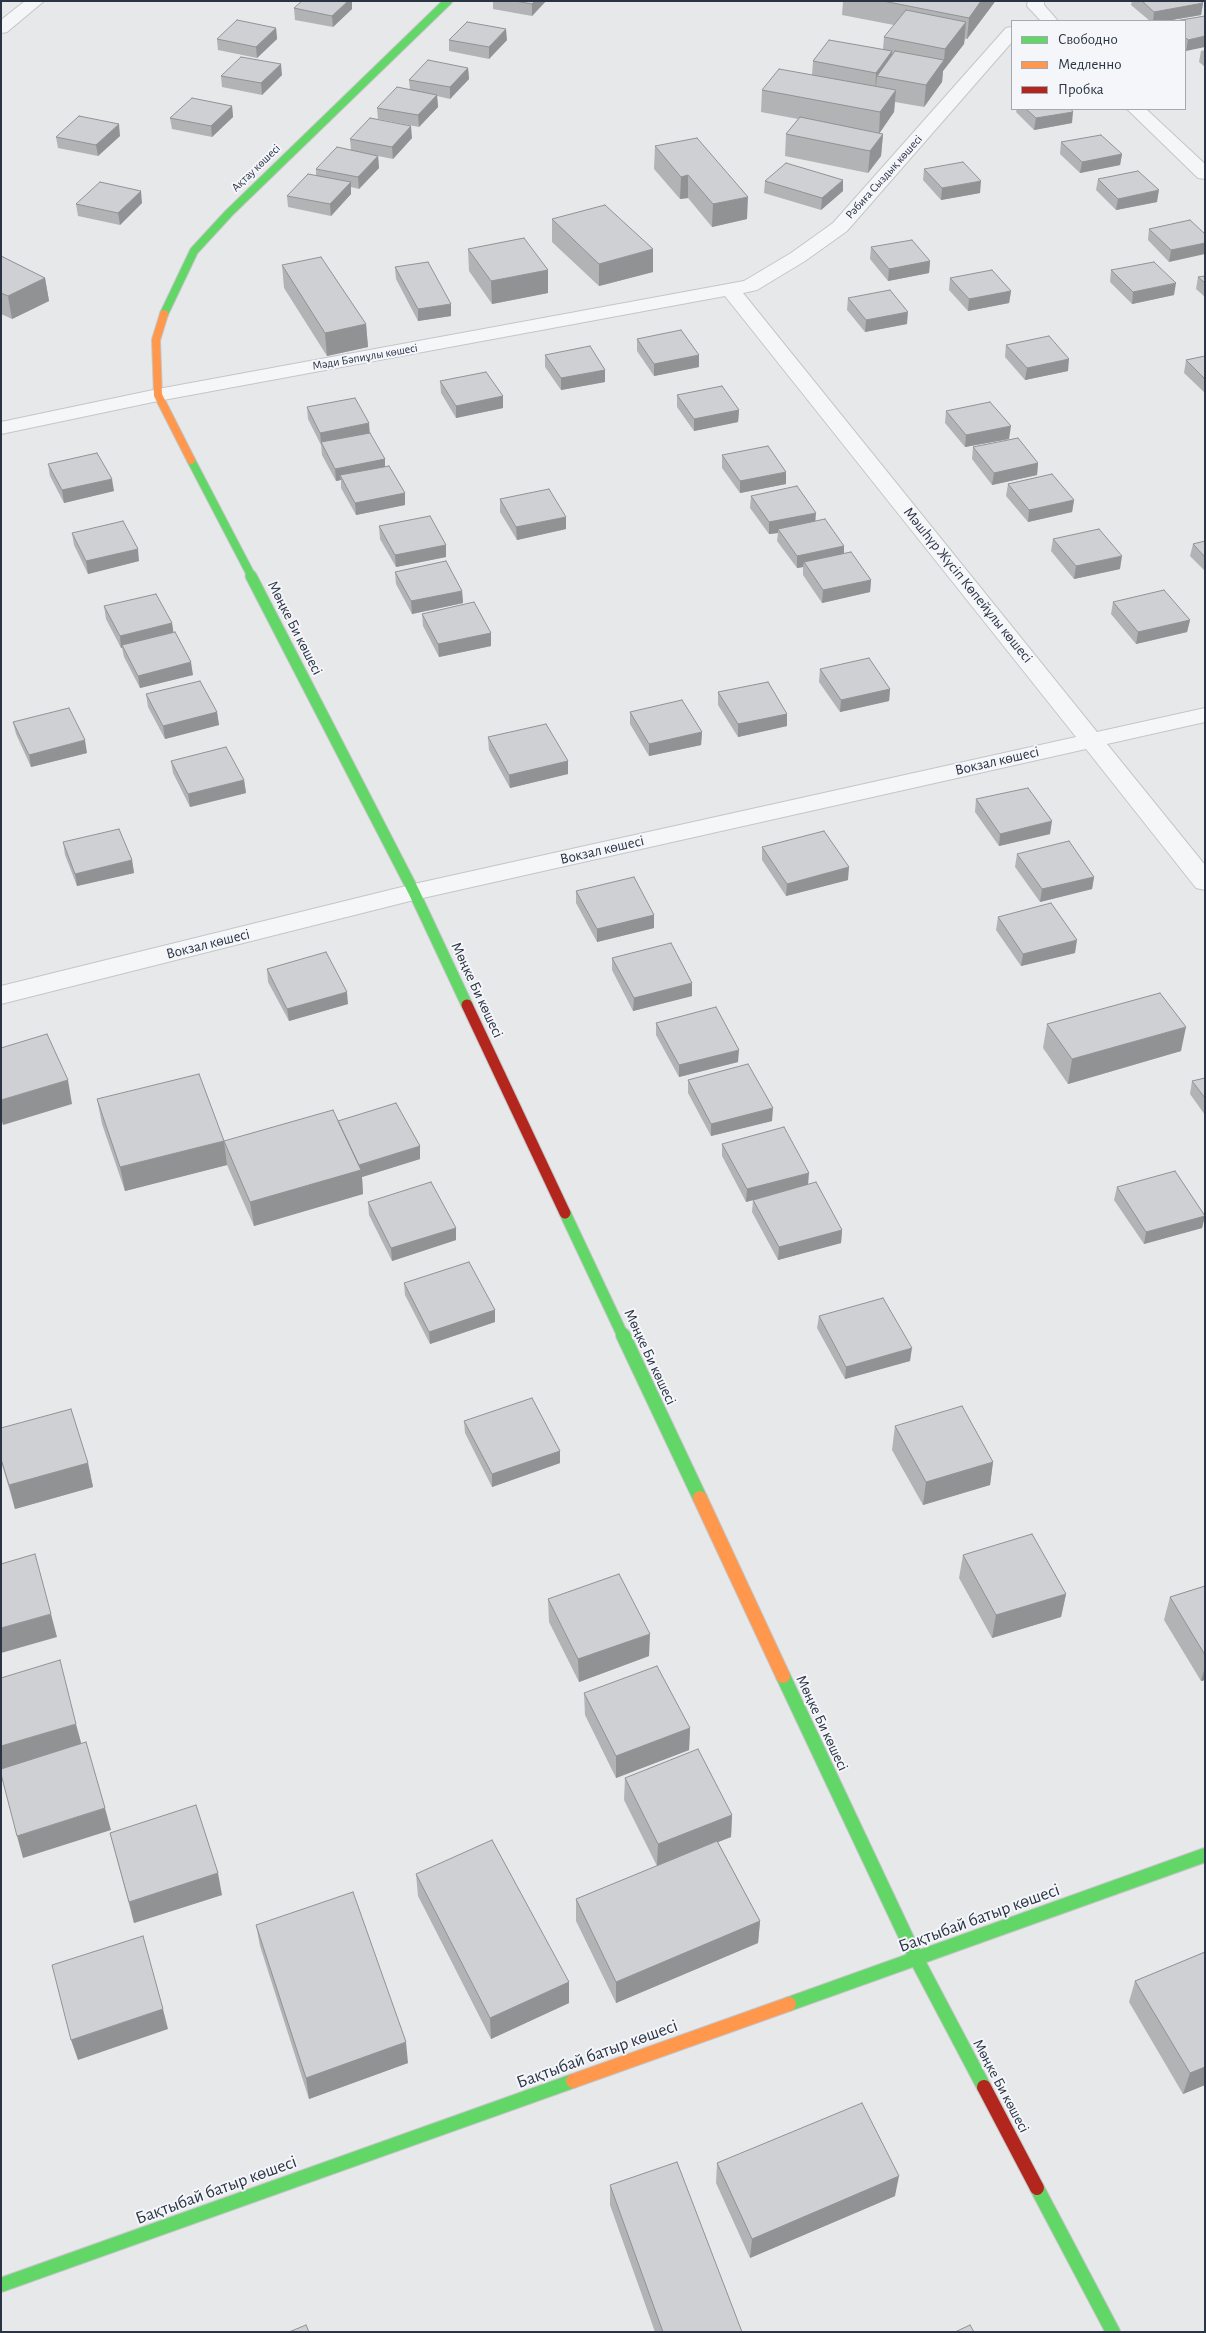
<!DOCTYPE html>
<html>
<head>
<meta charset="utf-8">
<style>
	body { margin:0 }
	#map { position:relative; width:1206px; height:2333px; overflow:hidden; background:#e6e8ea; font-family:"Alegreya Sans",sans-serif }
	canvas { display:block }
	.frame { position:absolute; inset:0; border:2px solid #2b3445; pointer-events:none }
	.legend { position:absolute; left:1011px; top:20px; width:175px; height:90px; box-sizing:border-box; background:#f4f6f9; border:1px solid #a4a8b1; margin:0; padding:6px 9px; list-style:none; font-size:15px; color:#2b3445 }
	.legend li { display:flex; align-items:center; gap:10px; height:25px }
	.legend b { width:25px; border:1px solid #a4a8b1 }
</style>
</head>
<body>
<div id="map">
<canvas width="1206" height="2333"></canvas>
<div class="frame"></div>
<ul class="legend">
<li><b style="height:6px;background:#63d668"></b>Свободно</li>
<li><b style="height:6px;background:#ff974d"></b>Медленно</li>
<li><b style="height:6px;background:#b3261e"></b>Пробка</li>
</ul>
</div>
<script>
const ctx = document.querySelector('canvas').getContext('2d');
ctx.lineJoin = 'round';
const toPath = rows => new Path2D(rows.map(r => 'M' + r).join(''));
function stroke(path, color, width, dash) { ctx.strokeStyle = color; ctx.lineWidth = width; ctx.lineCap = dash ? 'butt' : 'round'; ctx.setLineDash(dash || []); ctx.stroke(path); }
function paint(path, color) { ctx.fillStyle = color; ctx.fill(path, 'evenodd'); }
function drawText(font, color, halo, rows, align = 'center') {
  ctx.font = font + ' "Alegreya Sans",sans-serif'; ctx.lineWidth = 4; ctx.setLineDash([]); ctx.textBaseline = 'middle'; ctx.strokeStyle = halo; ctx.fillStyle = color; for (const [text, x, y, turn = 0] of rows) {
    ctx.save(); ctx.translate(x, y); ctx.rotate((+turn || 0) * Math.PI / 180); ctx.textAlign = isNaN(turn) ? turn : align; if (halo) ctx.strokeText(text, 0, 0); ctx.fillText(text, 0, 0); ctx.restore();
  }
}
const street = toPath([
	[25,1,44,1,7,32,1,33,1,20,25,1],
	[1028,1,1044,1,1044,5,1058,21,1041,21,1027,6,1028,1],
	[1012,27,1012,42,847,231,805,261,757,290,743,293,1097,732,1205,708,1205,722,1107,744,1205,865,1205,890,1196,888,1086,749,414,900,1,1004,1,986,414,884,1076,737,725,296,158,401,1,434,1,422,158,389,744,281,791,253,833,223,1006,28,1012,27],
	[1127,109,1146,109,1205,164,1205,179,1198,178,1127,109]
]);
const fastFar2 = toPath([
	[164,314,194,251,229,213,448,1],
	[191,460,252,577]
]);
const fastFar1 = toPath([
	[251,576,414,892,467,1005],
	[565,1213,623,1336]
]);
const fast = toPath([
	[623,1335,700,1498],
	[783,1676,916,1958,984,2087],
	[789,2004,1205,1855],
	[1037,2188,1113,2332],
	[1,2285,573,2081]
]);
const slowFar1 = toPath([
	[164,314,156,340,158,395,191,460]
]);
const slow = toPath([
	[700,1498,783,1676],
	[573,2081,789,2004]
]);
const jamFar1 = toPath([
	[467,1005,565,1213]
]);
const jam = toPath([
	[984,2087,1037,2188]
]);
const wall = toPath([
	[493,1,546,1,532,16,493,9],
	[843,1,995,1,994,3,967,39,965,39,964,44,943,71,942,82,924,107,895,102,894,112,879,133,883,134,881,156,868,173,785,156,786,134,798,119,761,112,762,90,812,75,813,61,883,49,884,37,894,25,842,15],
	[1132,1,1200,1,1203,3,1201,15,1166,21,1150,21,1131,5],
	[294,8,352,9,333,27,295,20],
	[1205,16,1186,51,1185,50,1185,21],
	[276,28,277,39,257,58,218,50,217,39],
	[449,40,507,40,489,59,449,51],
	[1205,50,1205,67,1199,62,1201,51],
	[468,68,469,79,450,99,437,96,438,107,419,127,378,119,377,108,410,90,409,80],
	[282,75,262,95,222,87,221,76],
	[232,106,233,117,212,137,172,129,170,118],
	[1017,109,1071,109,1072,123,1034,130,1016,112],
	[120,136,98,156,58,148,56,137],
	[412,138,393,159,353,151,378,156,379,168,359,189,351,187,351,194,331,216,288,207,287,196,316,176,316,169,351,150,350,139],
	[1061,142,1122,154,1120,165,1080,173,1060,154],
	[655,146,747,219,712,227,688,198,680,199,654,169],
	[924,169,980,193,941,200,923,180],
	[1098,179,1157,202,1116,210,1096,190],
	[765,181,843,191,821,210,764,193],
	[142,203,120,225,78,216,76,204],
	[552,219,653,272,599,286,552,242],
	[1190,220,1169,262,1148,240,1149,229],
	[871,247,930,261,929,273,888,281,870,259],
	[468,249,548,270,548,293,492,304,469,271],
	[1,256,45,278,49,301,12,319,1,314],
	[282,265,366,324,368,347,327,356,284,288],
	[395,267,451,316,418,321,396,279],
	[1111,270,1174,295,1132,304,1110,282],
	[1205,276,1205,297,1196,289,1198,277],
	[950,278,1011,291,1009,303,968,311,949,290],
	[848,298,907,324,865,332,847,310],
	[637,339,699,367,654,376,637,351],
	[1006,345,1068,371,1025,380,1005,357],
	[545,355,605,370,605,382,561,390,545,367],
	[1205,356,1205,393,1184,373,1186,360],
	[440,381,503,396,503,408,456,418,441,393],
	[677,395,739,410,738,422,694,431,677,407],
	[307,407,370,433,385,466,405,493,405,505,356,515,341,488,341,480,336,481,322,455,321,445,308,419],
	[946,411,1009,439,965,447,945,423],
	[973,447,1038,463,1037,475,992,485,972,459],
	[722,455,786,484,740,493,722,468],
	[48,464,114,491,64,503,50,476],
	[1008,484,1074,500,1072,512,1028,522,1006,496],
	[751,496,815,521,844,546,844,554,871,580,870,592,822,603,803,575,803,567,797,568,777,541,778,533,769,534,750,508],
	[500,499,566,529,517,540,500,512],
	[379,526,446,545,446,557,396,567,380,539],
	[72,533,139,561,88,574,74,545],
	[1053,539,1120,569,1074,579,1051,551],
	[1205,541,1205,571,1190,556,1193,544],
	[395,572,462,591,463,603,412,614,396,584],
	[1113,602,1190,620,1187,632,1136,644,1111,614],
	[104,606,172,623,173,632,193,675,140,688,124,657,122,648,121,648,106,619],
	[422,614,491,633,491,646,439,657,423,626],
	[820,669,890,689,889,701,840,712,819,682],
	[718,692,787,714,787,726,738,737,718,705],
	[146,694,217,712,219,725,165,739,148,707],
	[630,712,702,732,701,745,649,756,630,724],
	[13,722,87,753,31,767,16,734],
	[488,737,568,761,568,774,510,788,489,750],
	[171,761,244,780,246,793,190,807,173,773],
	[976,799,1050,834,999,846,975,812],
	[63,842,132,860,134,873,77,886,65,855],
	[762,847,848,880,786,896,762,860],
	[1017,854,1094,877,1092,889,1040,902,1015,867],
	[576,891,654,915,654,928,597,942,576,903],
	[998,917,1075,953,1021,966,996,930],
	[612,958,692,983,692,996,633,1011,612,970],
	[267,969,348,1004,289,1021,268,982],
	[656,1023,738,1062,679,1077,656,1035],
	[1047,1024,1181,1051,1068,1084,1043,1048],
	[1205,1078,1205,1115,1190,1094,1192,1081],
	[688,1080,772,1121,711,1136,688,1093],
	[97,1099,224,1141,227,1165,125,1191,102,1124],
	[338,1121,420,1159,362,1177,363,1194,254,1226,227,1165,224,1141],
	[722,1144,808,1185,842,1230,841,1243,778,1260,752,1212,753,1200,746,1202,722,1156],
	[1117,1187,1205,1215,1202,1228,1144,1244,1114,1200],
	[368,1202,456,1228,456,1240,392,1261,369,1215],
	[404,1283,495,1310,495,1322,430,1344,405,1295],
	[819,1316,910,1361,845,1379,817,1328],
	[464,1421,560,1463,492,1487,465,1433],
	[895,1426,993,1462,990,1485,923,1505,892,1450],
	[1,1428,88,1463,93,1487,15,1509,1,1461],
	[963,1555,1066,1594,1061,1617,992,1638,959,1578],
	[1205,1586,1205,1680,1201,1681,1164,1620,1170,1597],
	[548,1599,649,1656,579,1682,549,1622],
	[584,1693,690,1728,689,1750,616,1778,585,1715],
	[625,1778,732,1815,731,1837,718,1842,760,1921,758,1943,616,2003,576,1921,576,1899,657,1866,624,1800],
	[110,1833,222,1895,134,1923],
	[416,1874,569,1982,569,2003,491,2039,418,1896],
	[256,1925,408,2063,309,2099,260,1946],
	[1205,1952,1205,2085,1183,2094,1129,2002,1135,1981],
	[717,2163,895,2196,750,2258,716,2183],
	[610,2185,742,2332,655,2332,610,2205]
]);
const shadedWall = toPath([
	[348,1,352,1,352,9,333,27,332,16],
	[535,1,546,1,532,16,532,4],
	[981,1,995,1,994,3,967,39,969,18],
	[1203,3,1201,15,1166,21,1153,21,1154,12],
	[966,22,964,44,943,71,942,82,924,107,926,85,944,60,945,49],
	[276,28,277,39,257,58,256,47],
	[506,29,507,40,489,59,489,47],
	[1205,36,1205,47,1186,51,1188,40],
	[892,51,891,73,877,76,875,95,876,73],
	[281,64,282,75,262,95,261,83],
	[468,68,469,79,450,99,450,87],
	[896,90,894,112,879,134,880,112],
	[437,95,438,107,419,127,418,115],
	[232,106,233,117,212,137,211,126],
	[1073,112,1072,123,1034,130,1036,118],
	[119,124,120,136,98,156,96,145],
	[411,126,412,138,393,159,392,147],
	[883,134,881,156,868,173,870,151],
	[1122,154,1120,165,1080,173,1082,162],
	[378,156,379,168,359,189,358,177],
	[688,175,688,198,680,199,681,177],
	[843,180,843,191,821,210,822,198],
	[981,181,980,193,941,200,942,188],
	[351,182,351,194,331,216,330,204],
	[1159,190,1157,202,1116,210,1118,199],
	[141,191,142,203,120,225,118,213],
	[748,197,747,219,712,227,713,204],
	[1205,243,1205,254,1169,262,1171,250],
	[653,249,653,272,599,286,599,264],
	[930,261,929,273,888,281,889,269],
	[548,270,548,293,492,304,491,281],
	[45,278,49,301,12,319,8,296],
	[1176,283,1174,295,1132,304,1133,292],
	[1011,291,1009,303,968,311,969,299],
	[451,304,451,316,418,321,418,309],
	[908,312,907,324,865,332,866,320],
	[366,324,368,347,327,356,325,333],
	[699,355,699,367,654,376,654,364],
	[1069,359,1068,371,1025,380,1027,368],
	[605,370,605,382,561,390,561,378],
	[503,396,503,408,456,418,456,406],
	[739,410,738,422,694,431,694,419],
	[369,423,370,435,321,442,320,433],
	[1011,426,1009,439,965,447,966,435],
	[385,459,385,471,340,475,341,480,336,481,335,469],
	[1038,463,1037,475,992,485,994,473],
	[786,472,786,484,740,493,740,481],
	[112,479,114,491,64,503,62,490],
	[405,493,405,505,356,515,355,503],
	[1074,500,1072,512,1028,522,1029,510],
	[816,513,815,525,778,529,778,533,769,534,769,522],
	[566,517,566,529,517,540,516,527],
	[446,545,446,557,396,567,395,555],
	[844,546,844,558,804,562,803,567,797,568,797,556],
	[138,549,139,561,88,574,86,561],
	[1122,556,1120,569,1074,579,1076,566],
	[871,580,870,592,822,603,823,590],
	[462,591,463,603,412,614,411,601],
	[1190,620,1187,632,1136,644,1138,632],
	[172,623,174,636,122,645,122,648,121,648,120,636],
	[491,633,491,646,439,657,438,644],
	[191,662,193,675,140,688,138,676],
	[890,689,889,701,840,712,841,700],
	[217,712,219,725,165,739,163,726],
	[787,714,787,726,738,737,738,724],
	[702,732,701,745,649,756,649,744],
	[85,740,87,753,31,767,29,755],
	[568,761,568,774,510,788,509,775],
	[244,780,246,793,190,807,188,794],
	[1052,821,1050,834,999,846,1000,834],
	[132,860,134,873,77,886,75,874],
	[849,867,848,880,786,896,787,884],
	[1094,877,1092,889,1040,902,1042,889],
	[654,915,654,928,597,942,597,929],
	[1077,940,1075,953,1021,966,1023,954],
	[692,983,692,996,633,1011,634,998],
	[347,992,348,1004,289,1021,287,1009],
	[1186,1027,1181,1051,1068,1084,1072,1059],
	[739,1050,738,1062,679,1077,679,1065],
	[68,1080,72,1104,3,1125,1,1118,1,1100],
	[773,1108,772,1121,711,1136,711,1124],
	[224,1141,227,1165,125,1191,120,1167],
	[420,1146,420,1159,362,1177,363,1194,254,1226,250,1202,357,1166],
	[809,1173,808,1185,746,1202,747,1189],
	[1205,1216,1202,1228,1144,1244,1146,1232],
	[456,1228,456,1240,392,1261,391,1248],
	[842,1230,841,1243,778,1260,779,1247],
	[495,1310,495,1322,430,1344,429,1332],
	[912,1348,910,1361,845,1379,846,1367],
	[560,1451,560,1463,492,1487,492,1474],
	[993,1462,990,1485,923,1505,926,1482],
	[88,1463,93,1487,15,1509,9,1485],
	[1066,1594,1061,1617,992,1638,996,1615],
	[51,1614,57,1637,1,1653,1,1628],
	[650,1634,649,1656,579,1682,578,1659],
	[1205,1667,1205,1680,1201,1681],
	[76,1724,82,1746,1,1771,1,1746],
	[690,1728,689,1750,616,1778,616,1756],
	[105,1808,111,1830,23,1858,17,1836],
	[732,1815,731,1837,657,1866,658,1844],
	[218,1873,222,1895,134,1923,129,1902],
	[760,1921,758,1943,616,2003,616,1982],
	[569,1982,569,2003,491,2039,490,2018],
	[163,2009,168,2029,78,2060,71,2040],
	[406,2042,408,2063,309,2099,306,2078],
	[1205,2067,1205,2085,1183,2094,1190,2073],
	[899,2176,895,2196,750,2258,752,2239]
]);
const building = toPath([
	[302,1,348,1,332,16,294,8,302,1],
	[515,1,535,1,532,4,515,1],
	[883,1,981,1,969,18,883,1],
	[1142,1,1200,1,1203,3,1154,12,1142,1],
	[906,10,966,22,945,49,884,37,906,10],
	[1205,16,1205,36,1188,40,1185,37,1185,21,1175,21,1205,16],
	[237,20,276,28,256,47,217,39,237,20],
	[467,22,506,29,489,47,449,40,467,22],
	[829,40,892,51,876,73,813,61,829,40],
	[895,51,944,60,926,85,877,76,895,51],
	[241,57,281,64,261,83,221,76,241,57],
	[428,60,468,68,450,87,409,80,428,60],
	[779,69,896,90,880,112,762,90,779,69],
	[397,87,437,95,418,115,377,108,397,87],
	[192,98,232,106,211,126,170,118,192,98],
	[1026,109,1071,109,1073,112,1036,118,1026,109],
	[79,116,119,124,96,145,56,137,79,116],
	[800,117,883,134,870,151,786,134,800,117],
	[370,118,411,126,392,147,350,139,370,118],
	[1101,135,1122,154,1082,162,1061,142,1101,135],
	[697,138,748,197,713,204,688,175,681,177,655,146,697,138],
	[337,147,378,156,358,177,316,169,337,147],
	[963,162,981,181,942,188,924,169,963,162],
	[786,163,843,180,822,198,765,181,786,163],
	[1138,171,1159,190,1118,199,1098,179,1138,171],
	[308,174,351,182,330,204,287,196,308,174],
	[100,182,141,191,118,213,76,204,100,182],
	[605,205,653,249,599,264,552,219,605,205],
	[1190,220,1205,234,1205,243,1171,250,1149,229,1190,220],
	[524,238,548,270,491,281,468,249,524,238],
	[912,240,930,261,889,269,871,247,912,240],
	[1,256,45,278,8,296,1,293,1,256],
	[321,257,366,324,325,333,282,265,321,257],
	[428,262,451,304,418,309,395,267,428,262],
	[1154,262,1176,283,1133,292,1111,270,1154,262],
	[992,270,1011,291,969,299,950,278,992,270],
	[1205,276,1205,283,1198,277,1205,276],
	[890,290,908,312,866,320,848,298,890,290],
	[681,330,699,355,654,364,637,339,681,330],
	[1049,336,1069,359,1027,368,1006,345,1049,336],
	[590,346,605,370,561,378,545,355,590,346],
	[1205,356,1205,379,1186,360,1205,356],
	[486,372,503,396,456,406,440,381,486,372],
	[722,386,739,410,694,419,677,395,722,386],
	[355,398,369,423,320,433,307,407,355,398],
	[990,402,1011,426,966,435,946,411,990,402],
	[370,433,385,459,335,469,321,442,370,433],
	[1018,438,1038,463,994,473,973,447,1018,438],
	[768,446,786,472,740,481,722,455,768,446],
	[97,453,112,479,62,490,48,464,97,453],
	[389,466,405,493,355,503,340,475,389,466],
	[1052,474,1074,500,1029,510,1008,484,1052,474],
	[797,486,816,513,769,522,751,496,797,486],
	[549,489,566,517,516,527,500,499,549,489],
	[430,516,446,545,395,555,379,526,430,516],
	[825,519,844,546,797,556,778,529,825,519],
	[123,521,138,549,86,561,72,533,123,521],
	[1099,529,1122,556,1076,566,1053,539,1099,529],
	[1205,541,1205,557,1193,544,1205,541],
	[851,552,871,580,823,590,804,562,851,552],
	[446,561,462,591,411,601,395,572,446,561],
	[1164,590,1190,620,1138,632,1113,602,1164,590],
	[156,594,172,623,120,636,104,606,156,594],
	[474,602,491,633,438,644,422,614,474,602],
	[175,632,191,662,138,676,122,645,175,632],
	[869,658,890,689,841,700,820,669,869,658],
	[200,681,217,712,163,726,146,694,200,681],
	[768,682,787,714,738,724,718,692,768,682],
	[682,700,702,732,649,744,630,712,682,700],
	[69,708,85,740,29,755,13,722,69,708],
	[546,724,568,761,509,775,488,737,546,724],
	[226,747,244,780,188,794,171,761,226,747],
	[1028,788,1052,821,1000,834,976,799,1028,788],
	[119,829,132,860,75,874,63,842,119,829],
	[824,831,849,867,787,884,762,847,824,831],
	[1069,841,1094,877,1042,889,1017,854,1069,841],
	[634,877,654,915,597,929,576,891,634,877],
	[1051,903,1077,940,1023,954,998,917,1051,903],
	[671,943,692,983,634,998,612,958,671,943],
	[326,952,347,992,287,1009,267,969,326,952],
	[1160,993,1186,1027,1072,1059,1047,1024,1160,993],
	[716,1007,739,1050,679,1065,656,1023,716,1007],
	[47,1034,68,1080,1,1100,1,1048,47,1034],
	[748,1064,773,1108,711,1124,688,1080,748,1064],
	[199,1074,224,1141,120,1167,97,1099,199,1074],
	[1205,1078,1205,1098,1192,1081,1205,1078],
	[396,1103,420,1146,359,1165,338,1121,396,1103],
	[333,1110,361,1170,250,1202,224,1141,333,1110],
	[784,1127,809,1173,747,1189,722,1144,784,1127],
	[1175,1171,1205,1216,1146,1232,1117,1187,1175,1171],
	[431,1182,456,1228,391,1248,368,1202,431,1182],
	[816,1182,842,1230,779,1247,753,1200,816,1182],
	[469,1262,495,1310,429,1332,404,1283,469,1262],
	[883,1298,912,1348,846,1367,819,1316,883,1298],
	[532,1398,560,1451,492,1474,464,1421,532,1398],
	[962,1406,993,1462,926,1482,895,1426,962,1406],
	[71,1409,88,1463,9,1485,1,1459,1,1428,71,1409],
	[1032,1534,1066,1594,996,1615,963,1555,1032,1534],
	[35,1554,51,1614,1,1628,1,1564,35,1554],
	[619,1574,650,1634,578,1659,548,1599,619,1574],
	[1205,1586,1205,1655,1170,1597,1205,1586],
	[60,1660,76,1724,1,1746,1,1678,60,1660],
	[657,1666,690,1728,616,1756,584,1693,657,1666],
	[86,1742,105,1808,17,1836,1,1774,1,1769,86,1742],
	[698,1749,732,1815,658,1844,625,1778,698,1749],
	[196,1805,218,1873,129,1902,110,1833,196,1805],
	[492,1840,569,1982,490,2018,416,1874,492,1840],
	[717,1841,760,1921,616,1982,576,1899,717,1841],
	[353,1892,406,2042,306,2078,256,1925,353,1892],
	[143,1936,163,2009,71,2040,52,1965,143,1936],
	[1205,1952,1205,2067,1190,2073,1135,1981,1205,1952],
	[862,2103,899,2176,752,2239,717,2163,862,2103],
	[677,2162,742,2332,663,2332,610,2185,677,2162],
	[306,2325,309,2332,289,2332,306,2325],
	[970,2325,974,2332,955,2332,970,2325]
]);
const farStreetnames = [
	["Ақтау көшесі",256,168,-44],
	["Рәбиға Сыздық көшесі",884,177,-48],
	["Мәди Бәпиұлы көшесі",365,357,-10]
];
const streetNames = [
	["Мәшһүр Жүсіп Көпейұлы көшесі",968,585,51],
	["Мөңке Би көшесі",295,628,63],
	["Вокзал көшесі",997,761,-13],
	["Вокзал көшесі",602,850,-13],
	["Вокзал көшесі",208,944,-14],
	["Мөңке Би көшесі",477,990,65],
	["Мөңке Би көшесі",650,1357,65],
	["Мөңке Би көшесі",822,1723,65],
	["Мөңке Би көшесі",1001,2086,62]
];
const nearStreetnames = [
	["Бақтыбай батыр көшесі",979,1918,-20],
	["Бақтыбай батыр көшесі",597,2054,-20],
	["Бақтыбай батыр көшесі",216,2190,-20]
];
stroke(street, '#c4c6c8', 2);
stroke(fastFar2, '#c4c6c8', 10);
stroke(fastFar1, '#c4c6c8', 13);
stroke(fast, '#c4c6c8', 16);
stroke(slowFar1, '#c4c6c8', 10);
stroke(slow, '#c4c6c8', 16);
stroke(jamFar1, '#c4c6c8', 13);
stroke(jam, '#c4c6c8', 16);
paint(street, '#f5f6f7');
stroke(fastFar2, '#63d668', 8);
stroke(fastFar1, '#63d668', 11);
stroke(fast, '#63d668', 14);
stroke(slowFar1, '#ff974d', 8);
stroke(slow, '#ff974d', 14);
stroke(jamFar1, '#b3261e', 11);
stroke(jam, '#b3261e', 14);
paint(wall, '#b1b3b5');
paint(shadedWall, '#909294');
paint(building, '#ced0d3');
stroke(building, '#909294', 1);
drawText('12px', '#2b3445', '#f4f6f9', farStreetnames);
drawText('15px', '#2b3445', '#f4f6f9', streetNames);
drawText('18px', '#2b3445', '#f4f6f9', nearStreetnames);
</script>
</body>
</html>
